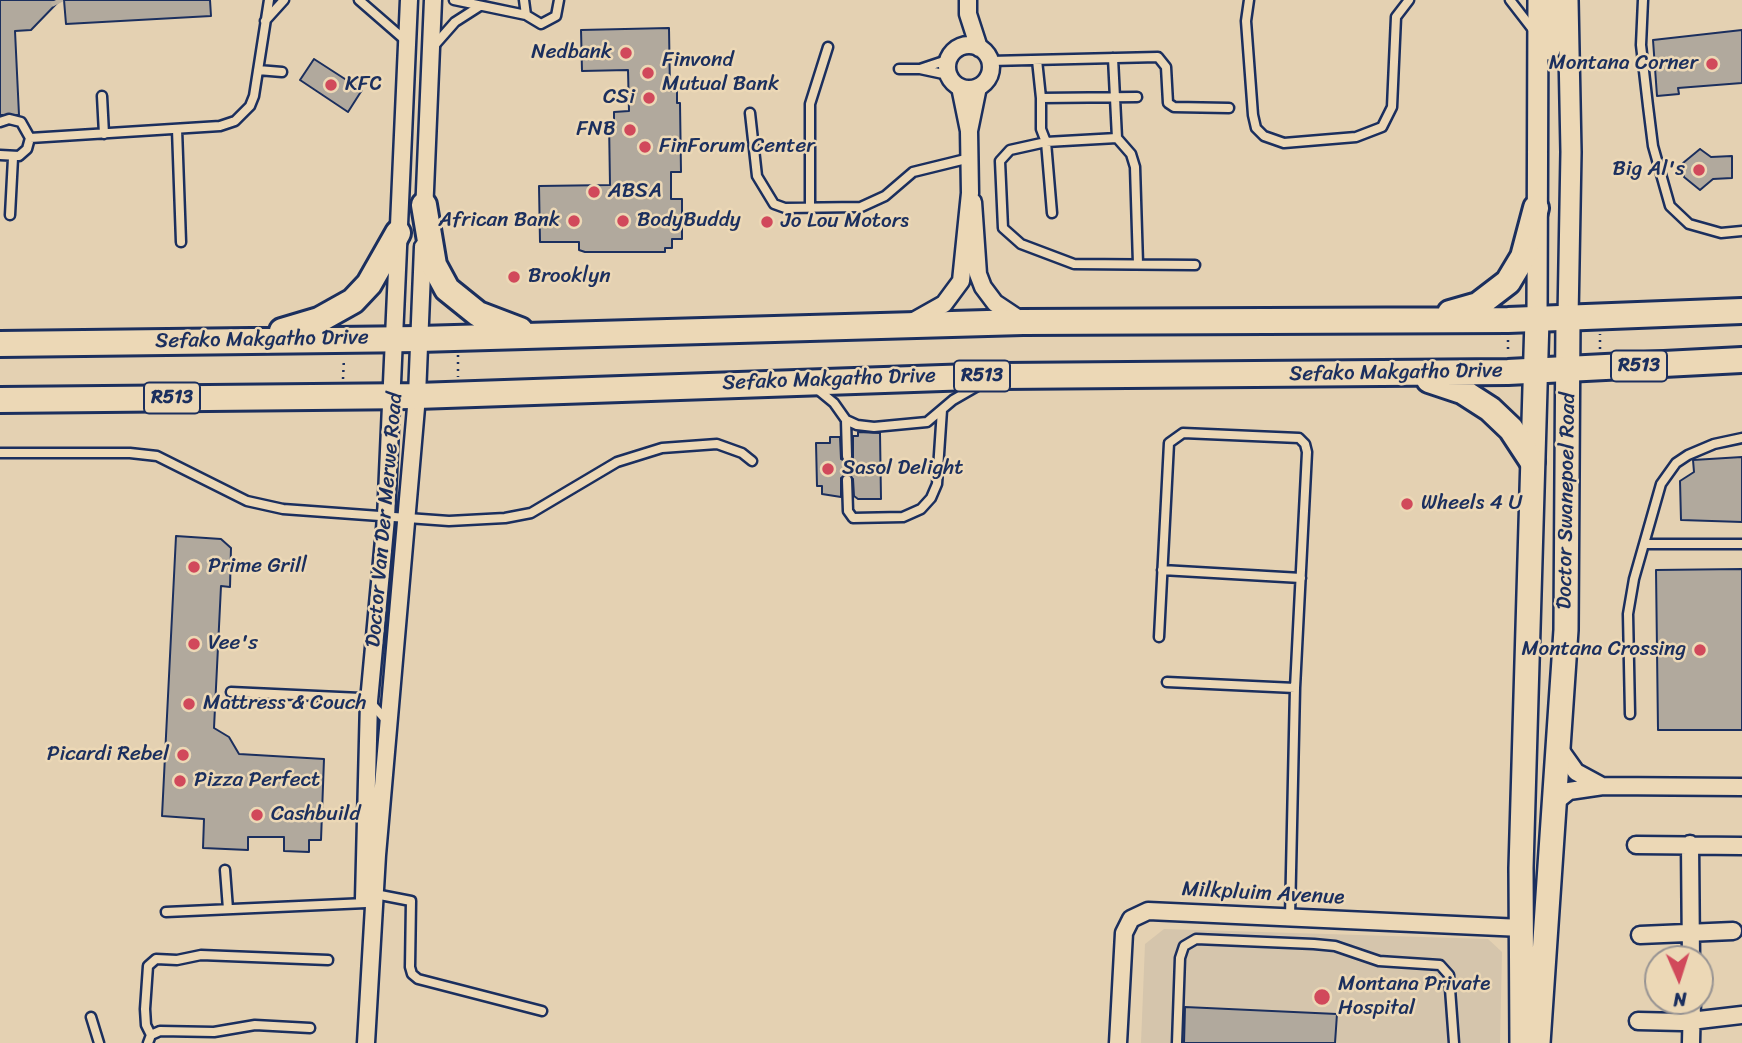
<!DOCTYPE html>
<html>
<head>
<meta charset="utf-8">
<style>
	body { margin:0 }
	#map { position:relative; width:1742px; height:1043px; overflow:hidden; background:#e4d1b2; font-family:Sriracha,sans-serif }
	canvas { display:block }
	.north { position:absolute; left:1644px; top:945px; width:70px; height:70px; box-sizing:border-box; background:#ecd8b6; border:2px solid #989493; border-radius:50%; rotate:177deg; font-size:19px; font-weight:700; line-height:28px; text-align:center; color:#1b2f5e }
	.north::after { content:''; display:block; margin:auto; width:24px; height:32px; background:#d1495b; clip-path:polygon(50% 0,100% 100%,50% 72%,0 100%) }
</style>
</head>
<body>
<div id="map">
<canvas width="1742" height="1043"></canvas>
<div class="north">N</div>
</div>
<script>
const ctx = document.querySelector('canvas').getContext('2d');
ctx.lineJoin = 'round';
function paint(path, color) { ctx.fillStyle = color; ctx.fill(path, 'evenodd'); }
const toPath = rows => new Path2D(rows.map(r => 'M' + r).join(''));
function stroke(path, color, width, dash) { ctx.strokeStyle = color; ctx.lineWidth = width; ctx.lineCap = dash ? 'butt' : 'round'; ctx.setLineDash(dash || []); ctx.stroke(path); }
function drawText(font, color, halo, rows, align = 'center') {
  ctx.font = font + ' Sriracha,sans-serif'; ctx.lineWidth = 5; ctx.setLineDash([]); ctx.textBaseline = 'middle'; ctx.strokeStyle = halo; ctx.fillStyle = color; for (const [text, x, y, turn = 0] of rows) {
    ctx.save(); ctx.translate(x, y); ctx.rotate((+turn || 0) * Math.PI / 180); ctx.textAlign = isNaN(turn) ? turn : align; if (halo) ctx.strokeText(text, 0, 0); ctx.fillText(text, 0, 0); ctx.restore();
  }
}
const built = toPath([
	[1164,929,1488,939,1502,952,1500,1043,1141,1043,1145,944]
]);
const building = toPath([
	[0,0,60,0,31,30,15,31,19,115,0,115,0,0],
	[64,0,210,0,211,16,66,24,64,0],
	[669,28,670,91,677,91,677,103,680,103,681,172,671,172,671,199,682,199,682,239,672,239,672,248,665,248,665,252,585,252,579,250,579,242,540,242,539,186,610,185,609,121,614,121,614,112,629,111,628,70,582,71,581,30,669,28],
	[1742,30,1742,83,1678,88,1679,94,1657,96,1653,40,1742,30],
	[314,59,362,90,348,112,300,80,314,59],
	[1700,149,1711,157,1732,156,1732,178,1713,179,1700,190,1684,177,1683,163,1700,149],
	[858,432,880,433,881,499,858,499,854,496,853,479,847,474,841,478,841,497,822,494,822,486,817,486,816,443,830,443,830,437,840,437,841,459,848,462,853,458,853,436,858,436,858,432],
	[1742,457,1742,522,1681,520,1680,481,1694,472,1693,460,1742,457],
	[176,536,221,539,231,548,230,587,221,586,214,728,229,737,239,754,324,759,321,840,309,840,309,852,284,851,284,837,248,837,248,850,203,848,204,819,162,816,176,536],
	[1742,569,1742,730,1658,730,1656,570,1742,569],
	[1185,1007,1337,1014,1335,1043,1184,1043,1185,1007]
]);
const pedestrianTunnel = toPath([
	[56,0,58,4]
]);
const path = toPath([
	[1508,340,1508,354],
	[1600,349,1600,334],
	[458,355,458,377],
	[343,379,344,358]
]);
const service = toPath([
	[359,0,405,40],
	[454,0,526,15],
	[524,0,526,15,541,24,556,16,559,0],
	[1249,0,1246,21,1253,115,1256,128,1264,136,1284,143,1356,137,1382,127,1392,107,1396,17,1409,0],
	[1510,0,1534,31],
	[1643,0,1641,45,1648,106,1653,146,1670,206,1689,224,1721,233,1742,231],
	[265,21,284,0],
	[433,47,455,22,480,6],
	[1113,58,1117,138],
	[1037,60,1041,98,1137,97],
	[990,61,1158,57,1166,67,1168,103,1174,107,1229,108],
	[899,69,920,69,948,75],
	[920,69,947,60],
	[258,70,282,72],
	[102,96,104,134],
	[1041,98,1041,129,1046,142,1010,150,1000,161,1003,228,1021,244,1074,264,1195,265],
	[750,113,757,176,774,204,785,208,861,207,885,196,913,172,970,158],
	[0,122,9,119,21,122,30,138,27,149,19,156,0,155],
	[177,129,181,242],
	[30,138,220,126,235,121,250,106,254,96,269,0],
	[810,208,810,104,828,47],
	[1052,213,1046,142,1117,138,1131,154,1135,167,1138,264],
	[10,215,13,158],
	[817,389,834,403,846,420,857,425,874,427,927,422,953,400,979,385],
	[846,420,847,456],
	[0,453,130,453,157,456,247,501,283,509,449,521,505,518,531,513,617,462,662,448,717,444,742,453,752,461],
	[847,480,848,511,853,518,903,517,921,509,931,498,937,484,942,410],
	[1644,544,1742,544],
	[1162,570,1301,578],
	[1159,637,1169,443,1183,433,1299,438,1305,444,1307,452,1295,688,1290,917],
	[1167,682,1295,688],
	[231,692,361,698,369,701,387,721],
	[1630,714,1628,614,1634,579,1661,484,1676,463,1688,455,1714,444,1742,438],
	[225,870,228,909],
	[375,894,411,901,410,967,412,974,418,979,542,1011],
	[166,912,366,903],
	[91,1017,99,1043],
	[151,1035,146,1025,145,1009,148,966,156,959,177,960,201,955,328,960],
	[148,1043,151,1035,160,1031,214,1032,255,1025,310,1028],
	[1177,1043,1180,958,1184,946,1196,939,1314,944,1335,946,1379,961,1440,965,1449,975,1454,1043]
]);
const minor = toPath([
	[968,0,968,14,979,48],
	'947 67a22 22 0 1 1 44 0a22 22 0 1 1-44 0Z',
	[960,87,969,131],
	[973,202,978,274,983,287,995,303,1022,321],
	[424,214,433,0],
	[912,322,944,304,961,281,970,193,969,131,978,87],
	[1559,748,1576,772,1600,785],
	[1554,803,1569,791,1603,786,1742,787],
	[1690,844,1691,959],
	[1636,845,1742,846],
	[364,899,369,701,386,518,409,0],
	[1640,935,1733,931],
	[1638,1021,1682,1022,1742,1015],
	[366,1043,377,855,417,396,423,247],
	[1118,1043,1124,933,1131,919,1148,911,1522,928],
	[1691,1043,1692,1001]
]);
const tertiary = toPath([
	[1568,0,1571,152,1568,318],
	[1550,50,1552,0],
	[1537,319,1538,0]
]);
const secondary = toPath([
	[1522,1043,1521,868,1537,319],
	[1538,1043,1566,630,1568,318]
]);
const primary = toPath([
	[424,205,434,265,447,289,478,314,520,330],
	[1450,313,1478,305,1508,282,1523,257,1536,208],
	[282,331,319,320,353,301,369,284,398,233],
	[0,344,419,339,1023,322,1508,320,1742,311],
	[1429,380,1462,391,1490,409,1511,429,1532,461],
	[0,400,417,396,1001,376,1508,372,1742,360]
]);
const markers = [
	[626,53,7,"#d1495b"],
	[1712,64,7,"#d1495b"],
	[648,73,7,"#d1495b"],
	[331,85,7,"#d1495b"],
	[649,98,7,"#d1495b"],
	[630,130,7,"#d1495b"],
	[645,147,7,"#d1495b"],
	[1699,170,7,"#d1495b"],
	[594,192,7,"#d1495b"],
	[574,221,7,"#d1495b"],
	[623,221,7,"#d1495b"],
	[767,222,7,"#d1495b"],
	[514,277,7,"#d1495b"],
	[828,469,7,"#d1495b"],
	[1407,504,7,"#d1495b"],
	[194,567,7,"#d1495b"],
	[194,644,7,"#d1495b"],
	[1700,650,7,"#d1495b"],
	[189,704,7,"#d1495b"],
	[183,755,7,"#d1495b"],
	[180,781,7,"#d1495b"],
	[257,815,7,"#d1495b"],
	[1322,997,9,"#d1495b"]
];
const shields = [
	[1639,366,56],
	[982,376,56],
	[172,398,56]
];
const shieldNames = [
	["R513",1639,366],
	["R513",982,376],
	["R513",172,398]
];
const poiNames = [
	["Nedbank",612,53,"right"],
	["Finvond",662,61],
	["Mutual Bank",662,85],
	["Montana Corner",1698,64,"right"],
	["KFC",345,85],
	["CSi",635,98,"right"],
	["FNB",616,130,"right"],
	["FinForum Center",659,147],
	["Big Al's",1685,170,"right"],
	["ABSA",608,192],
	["African Bank",560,221,"right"],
	["BodyBuddy",637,221],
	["Jo Lou Motors",781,222],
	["Brooklyn",528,277],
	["Sasol Delight",842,469],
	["Wheels 4 U",1421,504],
	["Prime Grill",208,567],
	["Vee's",208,644],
	["Montana Crossing",1686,650,"right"],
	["Mattress & Couch",203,704],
	["Picardi Rebel",169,755,"right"],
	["Pizza Perfect",194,781],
	["Cashbuild",271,815],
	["Montana Private",1338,985],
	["Hospital",1338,1009]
];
const streetNames = [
	["Sefako Makgatho Drive",262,340,-1],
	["Sefako Makgatho Drive",1396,373,-1],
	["Sefako Makgatho Drive",829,380,-2],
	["Doctor Swanepoel Road",1567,501,-89],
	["Doctor Van Der Merwe Road",385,520,-85],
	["Milkpluim Avenue",1263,894,3]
];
paint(built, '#d5c5ac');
paint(building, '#b1a99d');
stroke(building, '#1b2f5e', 2);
stroke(pedestrianTunnel, '#bcb1a1', 12, [12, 6]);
stroke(service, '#1b2f5e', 13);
stroke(minor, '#1b2f5e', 21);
stroke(tertiary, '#1b2f5e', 24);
stroke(secondary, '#1b2f5e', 28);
stroke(primary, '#1b2f5e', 30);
stroke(path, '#1b2f5e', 2.5, [2, 5]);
stroke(service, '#ecd8b6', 8);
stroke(minor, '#ecd8b6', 16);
stroke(tertiary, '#ecd8b6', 19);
stroke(secondary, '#ecd8b6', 23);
stroke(primary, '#ecd8b6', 24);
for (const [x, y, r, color] of markers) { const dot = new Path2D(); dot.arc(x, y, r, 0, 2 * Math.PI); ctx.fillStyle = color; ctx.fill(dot); stroke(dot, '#ecd8b6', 2.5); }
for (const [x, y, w] of shields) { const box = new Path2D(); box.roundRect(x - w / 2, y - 15.5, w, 31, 5); ctx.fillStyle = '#ecd8b6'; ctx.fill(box); stroke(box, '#1b2f5e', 2); }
drawText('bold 19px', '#1b2f5e', null, shieldNames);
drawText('21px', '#1b2f5e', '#ecd8b6', poiNames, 'left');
drawText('21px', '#1b2f5e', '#ecd8b6', streetNames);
</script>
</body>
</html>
